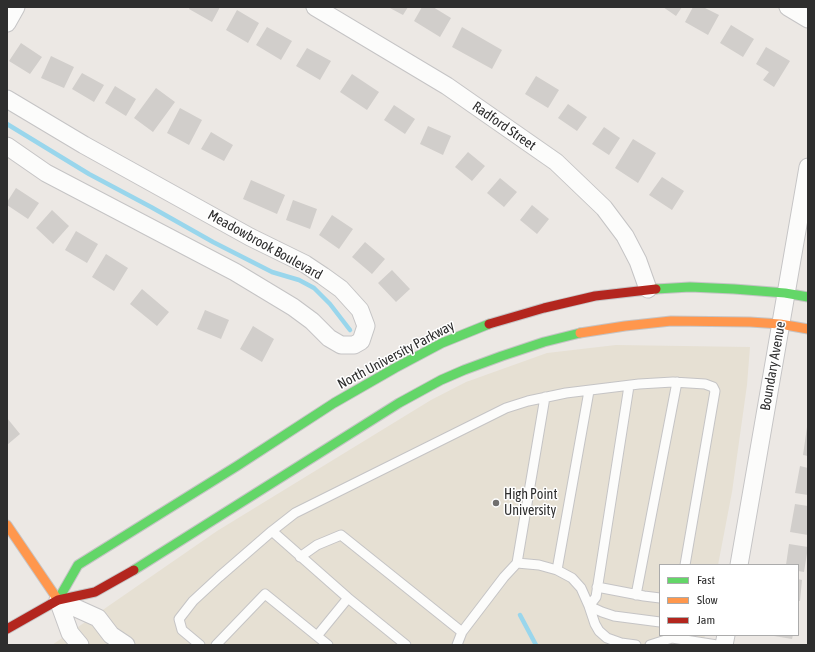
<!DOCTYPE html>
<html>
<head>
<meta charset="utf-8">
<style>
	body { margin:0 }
	#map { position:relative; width:815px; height:652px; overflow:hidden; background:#ece8e4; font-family:"Asap Condensed",sans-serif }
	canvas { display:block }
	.frame { position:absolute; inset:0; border:8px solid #2e2e2e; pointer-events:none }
	.legend { position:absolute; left:659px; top:564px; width:140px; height:72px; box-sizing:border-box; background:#fff; border:1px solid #ababab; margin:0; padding:5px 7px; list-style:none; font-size:12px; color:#2e2e2e }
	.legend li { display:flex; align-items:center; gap:8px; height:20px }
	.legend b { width:20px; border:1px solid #ababab }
</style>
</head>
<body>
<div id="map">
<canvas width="815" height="652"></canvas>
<div class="frame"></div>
<ul class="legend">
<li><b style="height:5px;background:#63d668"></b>Fast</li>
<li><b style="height:5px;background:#ff974d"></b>Slow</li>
<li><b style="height:5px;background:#b3261e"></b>Jam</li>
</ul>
</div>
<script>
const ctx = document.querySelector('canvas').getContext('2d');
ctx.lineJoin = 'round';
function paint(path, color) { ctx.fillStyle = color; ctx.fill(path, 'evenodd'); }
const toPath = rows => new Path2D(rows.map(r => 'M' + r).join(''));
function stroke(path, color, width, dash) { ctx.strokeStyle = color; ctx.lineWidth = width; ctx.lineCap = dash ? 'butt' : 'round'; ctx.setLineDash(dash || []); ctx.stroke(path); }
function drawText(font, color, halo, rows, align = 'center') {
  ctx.font = font + ' "Asap Condensed",sans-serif'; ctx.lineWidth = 3; ctx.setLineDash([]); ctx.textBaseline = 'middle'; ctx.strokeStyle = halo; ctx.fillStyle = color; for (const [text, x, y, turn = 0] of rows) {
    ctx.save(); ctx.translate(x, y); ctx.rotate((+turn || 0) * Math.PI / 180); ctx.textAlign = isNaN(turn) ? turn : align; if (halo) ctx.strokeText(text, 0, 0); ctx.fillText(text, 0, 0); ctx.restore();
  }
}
const education = toPath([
	[616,345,750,347,747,385,732,492,718,565,660,565,660,635,705,635,703,645,52,645,217,531,431,400,466,382,547,353]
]);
const stream = toPath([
	[7,124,89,174,151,207,213,242,272,272,299,280,314,288,330,304,350,330],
	[520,615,536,645]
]);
const building = toPath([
	[190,7,220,7,212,22,189,9],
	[388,7,408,7,403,15],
	[422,7,433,7,451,18,440,37,414,21],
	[663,7,682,7,676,16],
	[693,7,703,7,719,15,708,35,685,22],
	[237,10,259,23,248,43,226,30],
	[731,25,754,39,743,57,720,43],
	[267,27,292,41,281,60,256,45],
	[462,27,502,50,492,69,452,47],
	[21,43,42,57,30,74,9,61],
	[766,47,790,61,774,87,763,80,769,72,756,64],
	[307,48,331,61,320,80,296,66],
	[51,56,74,67,64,88,41,78],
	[82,73,104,85,94,102,72,89],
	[352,74,379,92,367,110,340,92],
	[536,76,559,90,548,108,525,94],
	[115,86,136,99,126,116,105,103],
	[156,88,175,102,153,132,134,118],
	[568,104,587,117,577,131,558,118],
	[394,105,415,119,405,134,384,120],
	[180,108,202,120,189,145,167,133],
	[428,126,451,136,443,155,420,144],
	[604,127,620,138,609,155,592,144],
	[211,132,233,145,224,161,201,149],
	[633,139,656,153,638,183,615,168],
	[468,152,485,166,472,181,455,167],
	[662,177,684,191,672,210,649,195],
	[500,178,517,192,504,207,487,193],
	[251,180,285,195,277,214,243,199],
	[16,188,39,203,28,219,7,205,7,202],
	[293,200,317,209,310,229,286,220],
	[532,205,549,219,537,234,520,220],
	[52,210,69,226,53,244,36,228],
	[332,215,353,229,339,249,319,235],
	[76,231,98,244,87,263,65,250],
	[365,242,385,259,372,274,352,257],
	[106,254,128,268,114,291,92,277],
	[392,270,410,289,396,302,378,283],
	[142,289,169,312,157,326,130,304],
	[205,310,229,320,221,339,197,329],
	[253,326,274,339,262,362,240,349],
	[7,418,20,434,7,445],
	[807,427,808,427,808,456,803,455],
	[800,466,808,468,808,495,795,493],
	[795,504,808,506,808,535,790,532],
	[789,544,808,547,804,572,798,571,798,565,786,565],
	[798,579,802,580,800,601,798,601],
	[774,635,793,635,792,639,774,636]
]);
const lane = toPath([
	[272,531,348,598,406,645],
	[300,557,317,545,341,535,462,632],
	[517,563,539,565,557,570,572,578,581,588,589,606,595,624,599,631,607,638,621,643,636,645],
	[557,570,589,391],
	[597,587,644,596,660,598],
	[636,595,677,382],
	[589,606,596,597,629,386],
	[589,606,602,612,614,616,660,622],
	[317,636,348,598],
	[200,645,182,630,179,619,193,601,219,577,272,531,295,513,506,408,528,401,566,393,639,384,673,382,705,384,713,387,715,391,685,565],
	[216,645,265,594,328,645],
	[457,645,462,632,504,577,517,563,545,397],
	[650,645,672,638,717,645]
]);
const street = toPath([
	[315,7,447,86,556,162,604,208,625,236,638,261,648,289],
	[788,7,808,19],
	[7,23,16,7],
	[7,99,84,145,250,237,305,264,323,276,341,289,360,310,366,326,361,341,354,345,341,345,329,338,312,321,293,307,235,272,46,173,7,146],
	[739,565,808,167],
	[58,600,98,618,111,635,126,645],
	[58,600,70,633,80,645],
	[724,645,726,635]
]);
const fast = toPath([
	[656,289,690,287,734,289,785,293,808,297],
	[134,570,399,403,441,380,464,370,502,356,544,342,580,333],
	[58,600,78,565,237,466,334,403,395,368,442,343,489,324]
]);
const slow = toPath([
	[580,333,625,326,671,321,750,322,780,324,808,329],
	[7,525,58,600]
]);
const jam = toPath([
	[489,324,544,308,595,296,656,289],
	[7,629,58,600,95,592,134,570]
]);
const markers = [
	[496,503,4,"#706f6e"]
];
const streetNames = [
	["Radford Street",504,126,35],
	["Meadowbrook Boulevard",265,245,29],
	["North University Parkway",396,355,-28],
	["Boundary Avenue",773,366,-80]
];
const poiNames = [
	["High Point",504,495],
	["University",504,511]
];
paint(education, '#e6e0d3');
stroke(stream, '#99d6ec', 4.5);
paint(building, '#d1cecb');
stroke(lane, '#c5c4c5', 11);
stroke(street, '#c5c4c5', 19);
stroke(fast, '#c5c4c5', 11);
stroke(slow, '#c5c4c5', 11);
stroke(jam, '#c5c4c5', 11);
stroke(lane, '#fcfcfb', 9);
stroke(street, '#fcfcfb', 17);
stroke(fast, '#63d668', 9);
stroke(slow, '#ff974d', 9);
stroke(jam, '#b3261e', 9);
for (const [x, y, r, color] of markers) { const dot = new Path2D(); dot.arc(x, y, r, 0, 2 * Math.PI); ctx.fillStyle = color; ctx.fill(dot); stroke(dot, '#fff', 1.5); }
drawText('14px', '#2e2e2e', '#fff', streetNames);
drawText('14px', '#2e2e2e', '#fff', poiNames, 'left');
</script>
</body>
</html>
